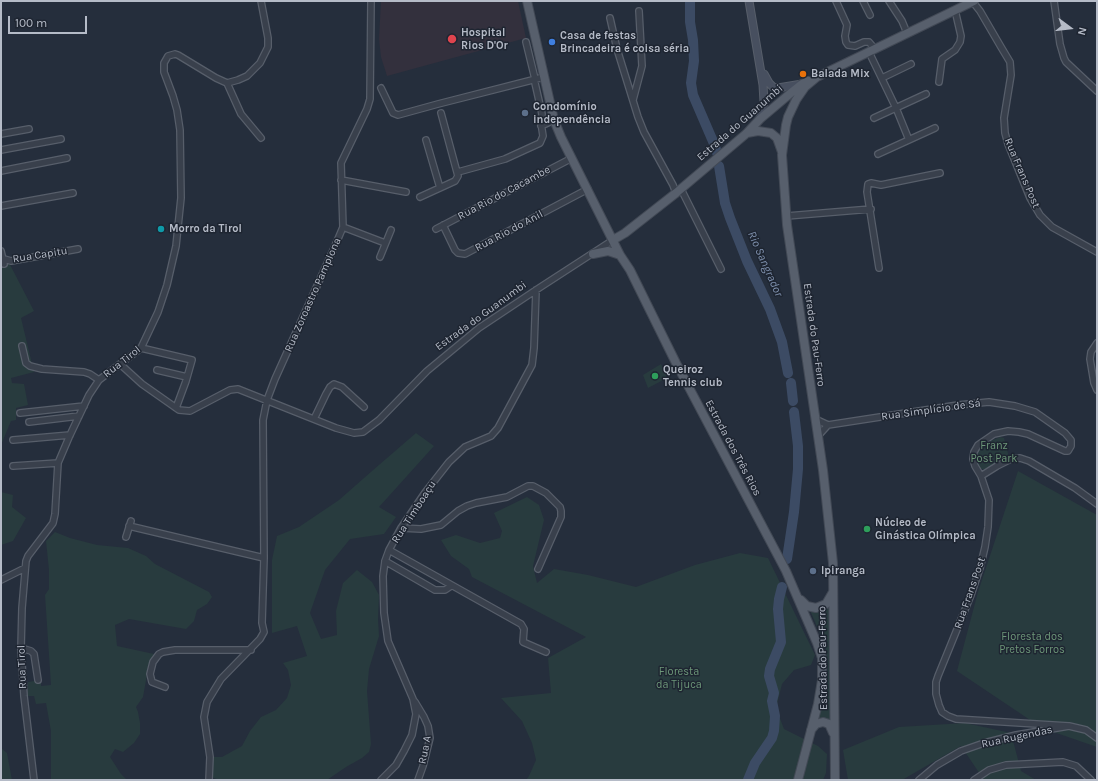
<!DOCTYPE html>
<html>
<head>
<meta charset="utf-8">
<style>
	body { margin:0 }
	#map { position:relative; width:1098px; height:781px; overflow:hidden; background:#252e3c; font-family:Karla,sans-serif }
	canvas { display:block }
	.frame { position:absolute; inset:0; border:2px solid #b5bbc7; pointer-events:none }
	.north { position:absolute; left:1050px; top:8px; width:40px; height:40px; -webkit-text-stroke:3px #1e2531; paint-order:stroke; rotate:105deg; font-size:11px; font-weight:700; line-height:16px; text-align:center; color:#b5bbc7 }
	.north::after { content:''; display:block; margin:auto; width:14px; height:18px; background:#b5bbc7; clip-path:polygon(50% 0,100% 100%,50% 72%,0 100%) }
	.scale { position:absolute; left:8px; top:16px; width:79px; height:18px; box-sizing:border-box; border:2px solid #b5bbc7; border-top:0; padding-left:5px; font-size:12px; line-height:14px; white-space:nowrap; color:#b5bbc7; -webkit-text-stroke:3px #1e2531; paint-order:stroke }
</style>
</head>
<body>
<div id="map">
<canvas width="1098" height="781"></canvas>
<div class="frame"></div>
<div class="north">N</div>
<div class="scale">100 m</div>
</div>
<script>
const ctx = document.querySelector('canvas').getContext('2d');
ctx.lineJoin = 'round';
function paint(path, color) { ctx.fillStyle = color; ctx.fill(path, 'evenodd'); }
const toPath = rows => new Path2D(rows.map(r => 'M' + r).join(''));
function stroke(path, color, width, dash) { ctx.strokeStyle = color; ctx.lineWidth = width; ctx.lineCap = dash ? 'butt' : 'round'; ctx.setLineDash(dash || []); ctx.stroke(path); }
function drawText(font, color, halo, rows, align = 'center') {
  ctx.font = font + ' Karla,sans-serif'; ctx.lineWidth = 3; ctx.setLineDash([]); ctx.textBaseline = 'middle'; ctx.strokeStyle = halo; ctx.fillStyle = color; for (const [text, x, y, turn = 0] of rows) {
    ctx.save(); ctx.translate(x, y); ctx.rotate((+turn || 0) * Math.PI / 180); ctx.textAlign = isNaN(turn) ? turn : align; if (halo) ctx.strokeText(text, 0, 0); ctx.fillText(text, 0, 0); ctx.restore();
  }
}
const medical = toPath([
	[381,1,518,1,526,38,387,76,381,57,379,39]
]);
const green = toPath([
	[1,254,5,255,34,311,21,318,34,372,11,378,12,383,24,384,28,405,16,408,16,420,11,421,1,445],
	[661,364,667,378,648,388,643,375],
	[416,433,434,446,379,507,396,517,384,534,350,539,325,570,310,613,321,639,337,635,336,611,343,583,357,570,372,582,379,595,378,619,379,636,369,669,367,691,371,744,369,752,362,758,346,767,327,780,219,780,211,777,212,757,222,757,242,746,250,731,261,717,276,710,287,698,291,685,288,670,283,663,307,656,297,626,272,633,272,560,277,536,299,527,339,500,372,471],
	[1000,437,1004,438,1009,457,996,465,986,469,980,469,976,465,974,457,977,450,982,445],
	[1018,471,1097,515,1097,747,1042,728,957,671,978,592],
	[1,492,13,495,12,507,26,518,13,541,1,545],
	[527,497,539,505,544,520,533,566,537,583,554,569,588,575,636,587,695,565,740,553,768,558,815,655,811,665,794,670,782,684,776,708,784,729,818,746,827,754,826,773,823,780,526,780,529,776,536,760,532,743,522,721,501,698,551,693,548,658,586,637,472,577,469,569,451,556,441,540,456,535,480,543,500,538,502,531,494,513],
	[55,532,70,538,97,545,128,548,146,556,155,564,209,592,212,597,207,604,197,610,194,621,186,629,129,619,115,625,117,646,154,654,148,669,143,697,136,707,138,712,140,723,140,734,134,743,123,752,115,749,110,757,121,774,127,780,51,780,51,731,46,703,36,704,34,696,27,696,28,682,41,680,41,686,51,685,45,595,49,589,49,570,46,541],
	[831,605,833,723,830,720,824,718,817,719,826,694,828,664,826,650,822,638,809,608,821,610,826,609],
	[965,723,1011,733,1021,771,1036,780,984,780,961,746,902,780,848,780,843,750,899,727],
	[1,748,7,753,12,780,1,780]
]);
const river = toPath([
	[690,1,690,22,693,40,694,61,691,83,693,95,715,146,717,153],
	[719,166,725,203,730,218,747,261,770,309,782,342,788,373],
	[791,383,793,401],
	[787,559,794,512,798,469,798,446,794,412],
	[748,780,755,763,772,738,774,731,775,716,772,701,774,693,769,676,770,669,781,642,778,609,779,599,782,587]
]);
const street = toPath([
	[836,1,847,25,845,36,846,42,848,45,855,46,864,42,869,42,875,49],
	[863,1,870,15],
	[889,1,902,21,907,33],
	[972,1,980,11,1001,47,1010,62,1011,75,1004,118,1005,133,1008,144,1030,198,1040,215,1052,227,1097,252],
	[1054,1,1060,44,1064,58,1066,62,1097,91],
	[610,18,617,49,638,117,644,132,673,185,676,193],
	[526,42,535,79],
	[869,52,896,108,909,140],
	[882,78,911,64],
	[939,82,942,59,955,50,960,42,961,36,955,10],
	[227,83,241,114,261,138],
	[381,88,393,113,398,115,438,104,544,77],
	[633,100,642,66,639,11],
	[874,118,926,94],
	[541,126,554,120],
	[1,134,29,129],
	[426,140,440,188],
	[1,150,61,139],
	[878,154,935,128],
	[1,171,67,158],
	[458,172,505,159,540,143,543,136,541,123,542,114,535,83],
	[341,180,406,192],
	[681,189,721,269],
	[420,197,455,181,458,176,441,113],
	[1,206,73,193],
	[787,216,871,209],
	[443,225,455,250,458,253,465,254,588,189],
	[343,227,385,243],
	[436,229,572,158],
	[1,251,4,264],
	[380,257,391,230],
	[1,258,11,261,78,249],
	[879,268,867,192,868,184,871,183,881,185,940,173],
	[1097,343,1091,352,1090,359,1094,383,1097,390],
	[22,346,26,363,30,366,42,369,84,372,90,374,99,380],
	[141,348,192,360,186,381,176,408],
	[120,364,142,384,179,410,190,411,230,390,238,389,336,428,354,433,363,432,379,420,427,371,479,328,536,290,613,240],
	[157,370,187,377],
	[20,413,84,406],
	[314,419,326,394,330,387,334,384,342,387,364,407],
	[815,419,828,425,958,405,989,402,1015,406,1035,412,1065,433,1071,440,1071,446,1068,451,1065,451,1028,434,1019,432,1008,431,994,434,978,445,974,452,973,459,975,466,981,476],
	[29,422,79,416],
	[818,436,828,425],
	[13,440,70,435],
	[13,466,58,463],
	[129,526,264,558],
	[401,528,421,529,441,525,458,511,467,506,476,503,507,497,528,486,533,486,546,493,560,507,561,511,561,517,538,569],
	[126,537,131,521],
	[389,550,521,624,524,629,523,642,546,652],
	[385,561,435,590,445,590,451,586],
	[1,580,25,568],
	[21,648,31,651,34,654,38,680],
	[165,687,152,682,150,674,153,662,159,654,163,652,175,650,251,650],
	[415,702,424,717,428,726,430,738,423,766,418,780],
	[1069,726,956,719,948,716,942,712,939,705,936,694,936,682,938,676,971,595,980,568,985,547,988,527,989,500,981,476,997,466,1011,459,1020,458,1029,461,1075,488,1097,504],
	[34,780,24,696,21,648,22,608,26,561,28,556,53,523,55,514,58,463,70,435,89,395,99,380,141,348,158,312,167,285,176,246,181,198,180,130,177,110,173,96,164,72,164,63,168,56,175,54,178,55,216,78,227,83,238,80,247,76,260,63,268,47,268,38,261,1],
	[209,780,210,757,204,717,207,702,221,679,260,639,264,632,262,623,264,558,263,420,267,400,275,379,335,246,343,227,341,163,367,109,370,99,371,1],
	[381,780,396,765,404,751,412,735,416,714,413,699,388,641,384,613,383,576,385,561,389,550,401,528,424,494,449,462,465,447,491,436,498,428,532,365,534,348,536,290],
	[919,780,937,765,961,751,984,743,1016,735,1069,726,1086,730,1097,738],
	[974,780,989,770,1006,765,1063,762,1076,766,1091,780]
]);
const secondary = toPath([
	[749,1,763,85,764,102,760,119],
	[764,74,769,83,773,87,778,88,802,84]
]);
const primary = toPath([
	[527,1,554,120,561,137,620,255,630,270,676,363,786,571,817,643,822,658,822,680,818,704,798,780],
	[747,133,758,131,771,133,777,138,782,152],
	[613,240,625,233,676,193,747,133,760,119,792,92,802,84,808,81],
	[593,254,608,251,620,255],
	[801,600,807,606,816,608,826,604,833,592],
	[811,730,816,724,823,722,829,724,833,733],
	[835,780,833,563,823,470,787,225,782,155,786,125,788,117,796,100,805,87,817,77,974,1]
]);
const markers = [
	[452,39,5,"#e0444e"],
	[552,42,4,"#3f7fe0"],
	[803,74,4,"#e8710a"],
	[525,113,4,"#5c6f8a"],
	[161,229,4,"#0f9aa8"],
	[655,376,4,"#2e9e5b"],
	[867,529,4,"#2e9e5b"],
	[813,571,4,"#5c6f8a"]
];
const poiNames = [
	["Hospital",461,33],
	["Rios D'Or",461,46],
	["Casa de festas",560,36],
	["Brincadeira é coisa séria",560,49],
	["Balada Mix",811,74],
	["Condomínio",533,107],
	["independência",533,120],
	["Morro da Tirol",169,229],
	["Queiroz",663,370],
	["Tennis club",663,383],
	["Núcleo de",875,523],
	["Ginástica Olímpica",875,536],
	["Ipiranga",821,571]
];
const streetNames = [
	["Estrada do Guanumbi",740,123,-41],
	["Rua Frans Post",1022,173,67],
	["Rua Rio do Cacambe",504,193,-28],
	["Rua Rio do Anil",509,231,-28],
	["Rua Capitu",40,255,-9],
	["Rua Zoroastro Pamplona",313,295,-66],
	["Estrada do Guanumbi",481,316,-36],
	["Estrada do Pau-Ferro",814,335,82],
	["Rua Tirol",122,362,-38],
	["Rua Simplício de Sá",931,410,-8],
	["Estrada dos Três Rios",733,448,62],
	["Rua Timboaçu",414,512,-57],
	["Rua Frans Post",970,593,-71],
	["Estrada do Pau-Ferro",823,658,-91],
	["Rua Tirol",22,667,-92],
	["Rua Rugendas",1017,737,-12],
	["Rua A",425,750,-79]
];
const parkNames = [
	["Franz",994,446],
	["Post Park",994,459],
	["Floresta dos",1032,637],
	["Pretos Forros",1032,650],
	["Floresta",679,672],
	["da Tijuca",679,685]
];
const waterNames = [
	["Rio Sangrador",765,264,66]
];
paint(medical, '#33303d');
paint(green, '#283b3e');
stroke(river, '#3c4b64', 10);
stroke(street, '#575e6a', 8);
stroke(secondary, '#575e6a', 9);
stroke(primary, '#424955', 10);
stroke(street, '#39404c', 5.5);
stroke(secondary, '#474f5f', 7);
stroke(primary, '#575f6c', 8);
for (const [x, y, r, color] of markers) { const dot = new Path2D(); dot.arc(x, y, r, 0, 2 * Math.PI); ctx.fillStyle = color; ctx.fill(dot); stroke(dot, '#1e2531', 1.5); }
drawText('bold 11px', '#b5bbc7', '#1e2531', poiNames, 'left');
drawText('11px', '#b5bbc7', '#1e2531', streetNames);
drawText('11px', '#6d9779', '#1e2531', parkNames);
drawText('italic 12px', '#7e90ad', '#1e2531', waterNames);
</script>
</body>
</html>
